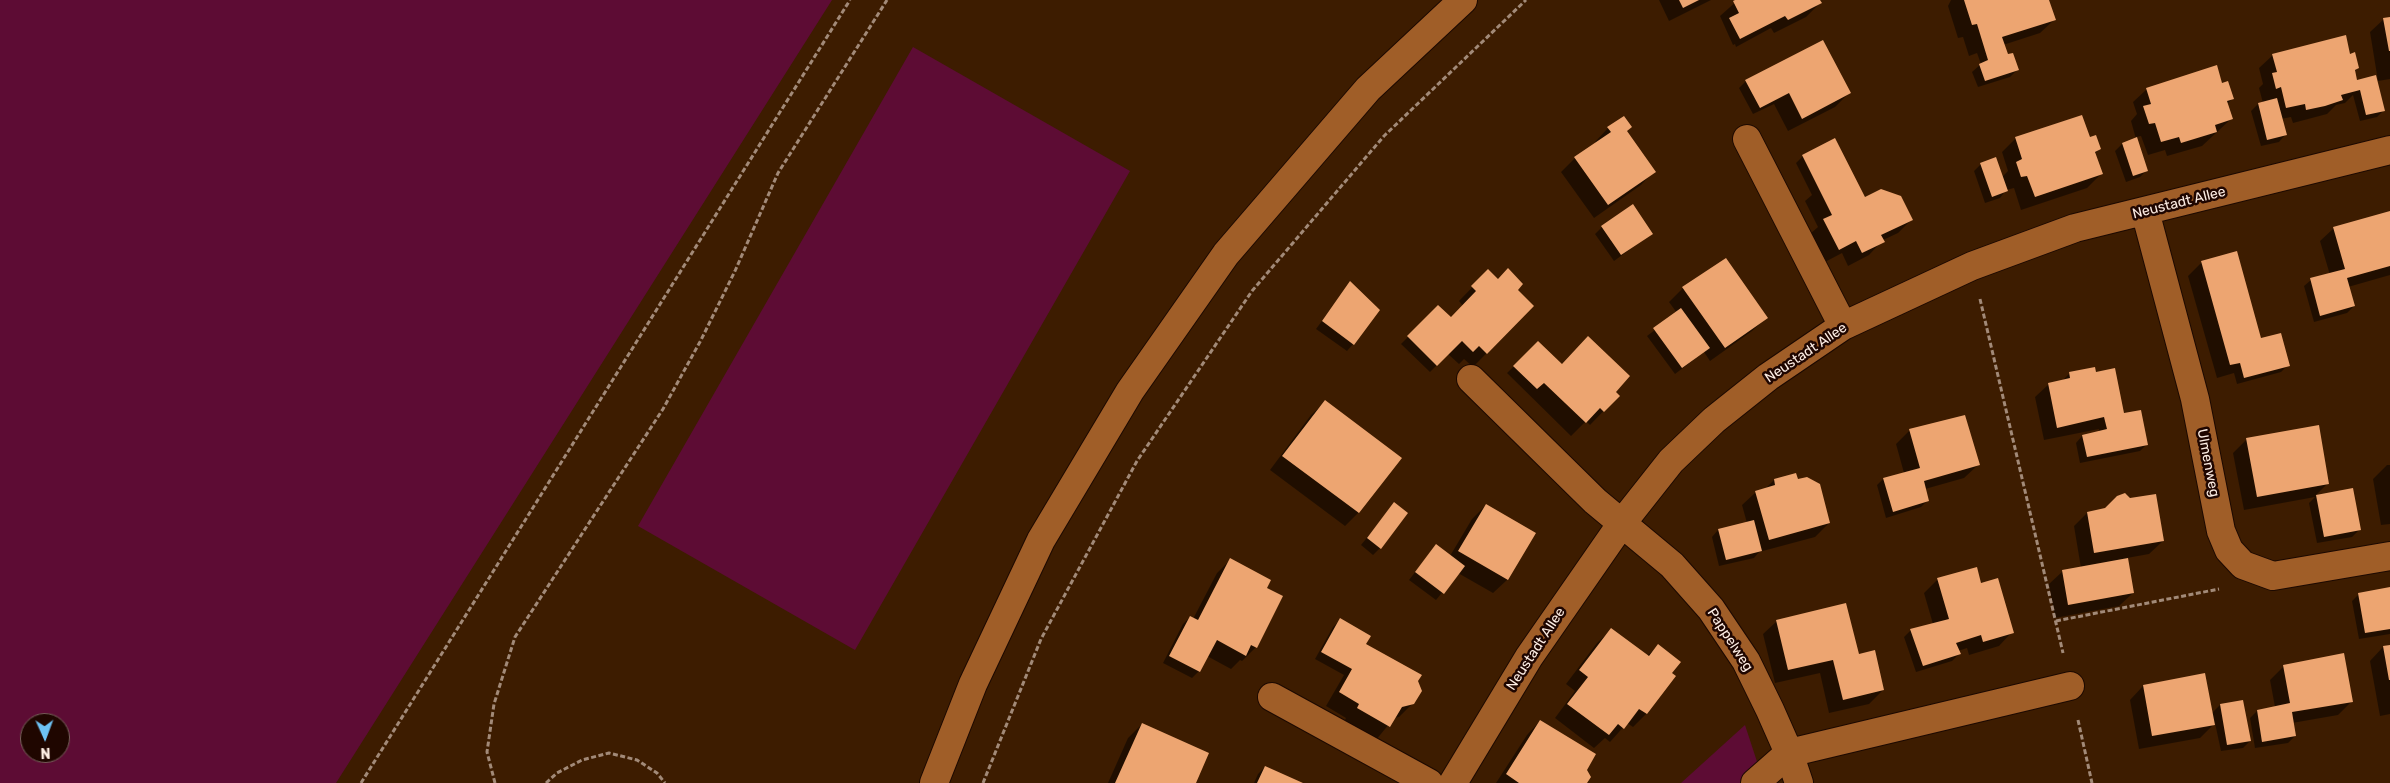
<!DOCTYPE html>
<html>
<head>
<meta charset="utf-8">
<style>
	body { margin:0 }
	#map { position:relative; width:2390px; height:783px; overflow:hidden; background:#3d1c00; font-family:Rubik,sans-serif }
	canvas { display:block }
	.north { position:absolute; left:20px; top:713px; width:50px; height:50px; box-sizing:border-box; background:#1f0600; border:1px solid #78625b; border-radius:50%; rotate:178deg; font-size:14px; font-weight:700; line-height:20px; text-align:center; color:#fdede3 }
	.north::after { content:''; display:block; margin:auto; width:18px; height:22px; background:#6ec2f4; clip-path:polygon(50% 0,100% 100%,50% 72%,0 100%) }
</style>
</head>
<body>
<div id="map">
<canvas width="2390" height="783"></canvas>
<div class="north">N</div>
</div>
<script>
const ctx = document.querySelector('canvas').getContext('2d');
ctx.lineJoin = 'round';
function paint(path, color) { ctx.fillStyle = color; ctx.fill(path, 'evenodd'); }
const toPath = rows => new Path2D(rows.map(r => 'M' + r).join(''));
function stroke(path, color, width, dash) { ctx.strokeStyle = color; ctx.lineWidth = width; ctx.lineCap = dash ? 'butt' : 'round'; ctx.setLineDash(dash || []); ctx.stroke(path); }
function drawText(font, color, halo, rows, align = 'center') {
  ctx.font = font + ' Rubik,sans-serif'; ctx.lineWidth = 5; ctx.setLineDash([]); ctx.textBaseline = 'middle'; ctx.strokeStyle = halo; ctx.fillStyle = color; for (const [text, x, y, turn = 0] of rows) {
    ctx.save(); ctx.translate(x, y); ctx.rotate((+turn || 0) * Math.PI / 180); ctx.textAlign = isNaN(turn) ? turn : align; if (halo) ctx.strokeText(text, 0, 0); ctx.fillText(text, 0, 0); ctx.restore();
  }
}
const green = toPath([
	[0,0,832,0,336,783,0,783],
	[30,723,60,723,60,753,30,753],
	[913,47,1130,171,855,650,638,526],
	[1745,725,1764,783,1681,783]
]);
const shadow = toPath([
	[1659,0,1711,0,1669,21],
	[1738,0,1818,0,1820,3,1806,17,1774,33,1771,28,1736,47,1735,44,1733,45,1720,16],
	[1951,0,2048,0,2054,20,2040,33,2003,45,2007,56,2017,70,2010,77,1978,87,1972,72,1981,64,1977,53,1969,56,1963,37,1958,38,1948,6],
	[2390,18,2390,79,2378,81,2370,32,2384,19],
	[2273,55,2349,55,2358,68,2354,72,2356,82,2384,110,2377,117,2360,121,2353,95,2345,103,2336,105,2327,114,2293,123,2291,117,2281,119,2285,135,2279,142,2261,146,2251,111,2258,104,2263,103,2259,88,2263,84,2259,68],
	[1746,81,1849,93,1835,107,1788,131,1774,104,1753,114,1739,88],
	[2221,84,2232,99,2227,104,2231,119,2202,146,2167,156,2165,150,2148,155,2141,136,2136,137,2147,170,2140,177,2126,182,2115,151,2122,144,2136,139,2131,121,2137,114,2133,102,2147,89],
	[1608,128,1626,131,1654,171,1641,185,1594,218,1561,172,1575,158,1596,144,1595,142],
	[2016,138,2089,139,2100,149,2094,154,2101,174,2087,188,2021,210,2014,188,2006,190,2000,198,1985,203,1974,171,1981,164,2002,177,2008,171,2002,152],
	[1835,140,1865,199,1912,219,1898,233,1883,240,1869,255,1848,266,1842,253,1825,262,1810,234,1818,227,1805,201,1812,195,1796,163,1803,156],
	[2390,212,2390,275,2348,287,2354,306,2347,313,2314,322,2304,286,2311,280,2330,275,2320,241,2334,228],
	[1602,227,1651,234,1614,261,1595,234],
	[2202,262,2260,339,2288,365,2281,372,2237,384,2234,373,2217,378,2188,276],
	[1488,271,1498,280,1516,290,1533,306,1473,367,1464,359,1459,364,1448,354,1430,372,1401,344,1438,307,1450,319,1463,306,1459,301],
	[1350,283,1353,344,1347,351,1316,329],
	[1683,288,1766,318,1752,331,1710,361,1704,352,1675,374,1647,336,1677,313,1669,302],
	[1538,343,1561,366,1614,392,1618,396,1590,425,1586,421,1571,436,1507,373],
	[2070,373,2095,373,2123,415,2147,444,2140,451,2080,463,2076,443,2082,436,2099,432,2099,429,2044,440,2035,397,2049,384,2062,381],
	[1325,402,1400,458,1358,513,1345,526,1270,470,1311,415],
	[1964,417,1978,465,1964,478,1925,489,1928,500,1921,507,1886,518,1877,485,1883,479,1904,473,1896,444,1909,431],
	[2247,439,2328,483,2315,496,2352,489,2359,530,2352,537,2317,543,2309,503,2315,497,2244,510,2233,453],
	[2387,465,2390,465,2390,524,2381,525,2373,479],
	[1774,480,1797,481,1829,523,1815,537,1759,552,1754,558,1719,566,1712,537,1718,530,1747,523,1742,505,1756,492,1765,489],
	[1394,504,1380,548,1373,555,1361,545],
	[1486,505,1534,533,1507,580,1493,593,1458,573,1436,600,1409,580,1430,553,1450,556,1472,519],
	[2087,513,2163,541,2149,554,2127,558,2133,593,2119,606,2055,618,2049,584,2063,571,2081,568,2074,526],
	[1230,560,1265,588,1282,597,1256,647,1242,661,1240,660,1231,669,1207,656,1199,671,1192,678,1163,663,1183,624,1190,617,1193,619,1217,573],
	[1938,579,1981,584,2012,632,1999,646,1969,655,1967,648,1958,651,1959,654,1952,661,1916,672,1904,637,1911,630,1933,624,1924,593],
	[2390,589,2390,634,2359,639,2352,601,2359,594],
	[1340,620,1364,645,1416,681,1413,703,1399,717,1394,718,1376,740,1344,722,1346,718,1326,706,1344,675,1315,659,1333,627],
	[1777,621,1858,655,1883,690,1869,704,1829,713,1820,673,1775,683,1763,634],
	[1611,630,1647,656,1658,646,1671,673,1675,676,1646,714,1633,727,1627,723,1610,742,1605,738,1594,748,1555,718,1575,691,1566,684,1597,643],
	[2390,646,2390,714,2380,716,2370,661,2383,647],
	[2284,666,2352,701,2338,715,2292,723,2295,736,2288,743,2255,748,2250,718,2257,711,2275,707,2270,680],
	[2143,686,2212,713,2220,705,2242,701,2250,741,2243,748,2221,751,2215,723,2200,738,2139,749,2130,700],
	[1540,721,1585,770,1586,783,1496,783,1527,735],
	[1142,724,1195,783,1108,783,1128,738],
	[1265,767,1299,783,1254,783,1258,774]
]);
const building = toPath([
	[1679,0,1699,0,1683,8],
	[1735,0,1820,0,1822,3,1788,20,1785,16,1740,39,1729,18,1739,13,1733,1],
	[1964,0,2049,0,2056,20,2002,37,2008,54,2013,53,2019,70,1985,81,1979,64,1988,60,1977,24,1972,25],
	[2390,17,2390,51,2389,51,2383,18],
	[2346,35,2350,54,2355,52,2359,68,2355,70,2357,80,2376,75,2385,111,2366,115,2360,90,2341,95,2343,100,2325,106,2306,110,2305,104,2286,108,2281,87,2276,89,2272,73,2277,72,2272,54],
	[1823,40,1851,93,1802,119,1789,93,1760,108,1745,80],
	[2217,65,2222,83,2228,81,2234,99,2227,101,2233,119,2215,125,2217,132,2181,143,2179,137,2161,142,2155,123,2149,124,2143,106,2151,104,2146,88],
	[2277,98,2287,135,2267,140,2258,103],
	[2082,115,2090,137,2096,135,2101,149,2095,152,2103,174,2035,197,2027,176,2021,177,2016,162,2022,159,2015,137],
	[1624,116,1632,127,1627,131,1656,172,1608,205,1574,157,1611,132,1607,127],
	[2137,137,2148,171,2133,176,2122,143],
	[1835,138,1865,197,1881,189,1901,196,1913,220,1881,235,1885,242,1862,253,1856,241,1839,250,1823,219,1832,215,1802,155],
	[1996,157,2008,191,1992,197,1980,163],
	[1633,204,1653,234,1621,255,1601,226],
	[2390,211,2390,266,2347,278,2355,306,2320,316,2310,278,2345,269,2333,227],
	[2237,251,2261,338,2281,333,2290,366,2244,378,2240,363,2230,365,2201,261],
	[1726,258,1768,318,1725,348,1682,287],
	[1508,268,1523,284,1518,290,1534,306,1487,354,1479,346,1473,352,1462,341,1437,366,1407,336,1438,305,1451,317,1476,291,1471,286,1488,269,1498,279],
	[1350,281,1380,310,1354,345,1322,321],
	[1681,308,1710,348,1682,368,1653,328],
	[1588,336,1630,376,1616,392,1620,396,1604,412,1600,408,1586,423,1544,383,1537,389,1513,366,1538,341,1562,364],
	[2095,367,2096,372,2115,368,2124,413,2141,410,2148,445,2087,457,2082,435,2107,429,2104,417,2057,428,2048,383,2070,378,2069,372],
	[1325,400,1402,458,1359,513,1282,456],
	[1965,415,1980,465,1924,481,1929,501,1893,512,1883,478,1920,468,1909,429],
	[2319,425,2329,484,2257,497,2246,438],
	[1796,473,1798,479,1807,477,1820,484,1830,523,1769,540,1755,491,1775,485,1774,479],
	[2353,488,2361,530,2324,537,2316,495],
	[2125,493,2130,498,2156,494,2164,541,2094,553,2087,512,2105,508,2117,496],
	[1394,502,1408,513,1381,549,1367,538],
	[1486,504,1536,533,1508,580,1458,551],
	[1754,520,1762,551,1726,560,1718,529],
	[1436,544,1465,566,1444,594,1415,572],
	[1230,558,1271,580,1267,588,1283,596,1257,648,1251,645,1246,656,1217,640,1200,672,1169,656,1190,616,1198,620],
	[2128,558,2134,593,2068,605,2062,570],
	[1977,567,1981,583,1998,578,2014,633,1983,642,1981,635,1956,643,1961,654,1923,666,1910,629,1949,619,1937,578],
	[2390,587,2390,629,2365,633,2358,593],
	[1846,603,1859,654,1875,650,1884,690,1843,700,1833,660,1788,670,1776,620],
	[1340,618,1371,636,1366,644,1422,675,1418,681,1422,691,1414,704,1402,707,1390,727,1357,708,1359,704,1339,692,1352,669,1321,652],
	[1611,628,1649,656,1658,644,1681,662,1672,673,1676,676,1647,714,1639,709,1624,729,1618,724,1609,735,1567,704,1588,677,1579,670],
	[2390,645,2390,680,2389,680,2383,646],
	[2344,653,2353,702,2292,712,2296,736,2262,742,2257,710,2290,703,2283,665],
	[2205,673,2215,725,2152,736,2143,685],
	[2243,700,2251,741,2227,745,2220,704],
	[1540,720,1596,754,1587,770,1591,777,1587,783,1519,783,1506,774],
	[1142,723,1209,753,1196,783,1115,783],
	[1265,766,1303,783,1257,783]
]);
const path = toPath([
	[1980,299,2063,653],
	[2056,621,2219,589],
	[2078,720,2092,783],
	[361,783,850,0],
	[495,783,487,752,494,704,515,637,663,409,701,340,735,271,778,173,887,0],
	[546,783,557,773,582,760,609,753,637,760,657,773,665,783],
	[983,783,1041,639,1137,461,1252,291,1384,136,1526,0]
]);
const minor = toPath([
	[1747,139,1843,326],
	[2145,211,2195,399,2221,531,2229,550,2243,565,2273,576,2390,556],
	[1471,379,1595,501,1672,565,1711,609,1746,661,1770,710,1789,753,1799,783],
	[1272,697,1429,783],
	[934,783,973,684,1041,540,1130,391,1226,254,1368,89,1463,0],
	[1453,783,1529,657,1622,523,1671,461,1714,420,1768,377,1843,326,1972,266,2075,228,2390,150],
	[1755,783,1789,753,2070,686]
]);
const streetNames = [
	["Neustadt Allee",2179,203,-14],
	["Neustadt Allee",1806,353,-34],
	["Ulmenweg",2208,463,79],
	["Pappelweg",1730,640,57],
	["Neustadt Allee",1536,649,-57]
];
paint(green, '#5d0c34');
paint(shadow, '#0007');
paint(building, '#eda571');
stroke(minor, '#1c0900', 30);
stroke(path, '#a28a78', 3, [5, 2.5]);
stroke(minor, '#a05e28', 28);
drawText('14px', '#fdede3', '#1f0600', streetNames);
</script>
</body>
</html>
